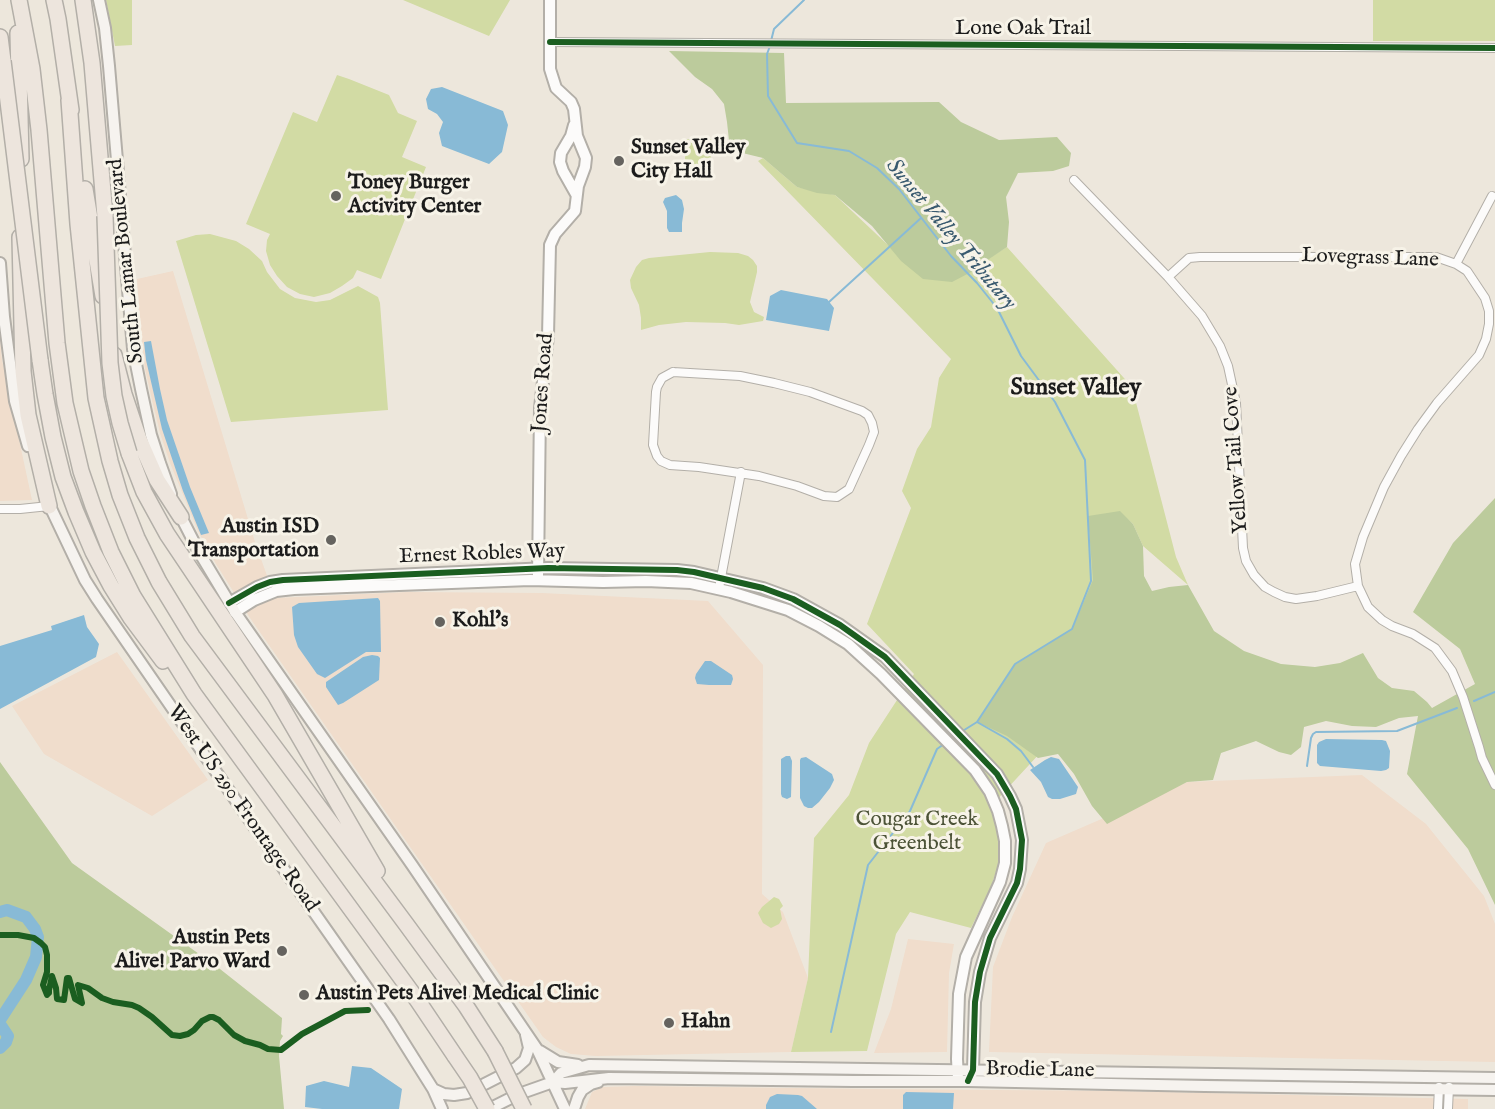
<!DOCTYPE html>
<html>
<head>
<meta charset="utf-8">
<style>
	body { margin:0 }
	canvas { display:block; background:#ede7dc }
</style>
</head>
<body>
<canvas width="1495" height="1109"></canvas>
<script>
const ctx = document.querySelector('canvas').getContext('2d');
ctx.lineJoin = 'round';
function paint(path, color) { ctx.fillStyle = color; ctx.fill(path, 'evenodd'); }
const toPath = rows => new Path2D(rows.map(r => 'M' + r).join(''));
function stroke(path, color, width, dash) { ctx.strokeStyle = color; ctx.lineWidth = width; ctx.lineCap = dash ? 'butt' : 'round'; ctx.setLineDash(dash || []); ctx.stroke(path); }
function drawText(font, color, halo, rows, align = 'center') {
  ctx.font = font + ' "IM FELL English",serif'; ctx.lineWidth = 6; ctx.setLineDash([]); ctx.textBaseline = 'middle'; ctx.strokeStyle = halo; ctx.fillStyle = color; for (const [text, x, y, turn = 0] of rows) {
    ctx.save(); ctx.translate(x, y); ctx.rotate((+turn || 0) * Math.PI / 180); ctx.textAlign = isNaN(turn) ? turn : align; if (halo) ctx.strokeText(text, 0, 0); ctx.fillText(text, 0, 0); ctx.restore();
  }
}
const built = toPath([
	[173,271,255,542,275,598,408,592,542,593,708,601,763,665,762,894,783,912,808,978,791,1052,596,1056,571,1054,556,1047,543,1037,250,618,216,564,198,531,170,463,160,433,152,400,145,369,140,323,137,279],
	[0,338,2,360,32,500,0,501],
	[117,652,208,780,152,816,44,754,12,706],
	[1362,775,1426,824,1484,896,1495,924,1495,1062,989,1052,993,967,1012,917,1046,843,1187,782],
	[908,939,954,944,949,973,947,1052,874,1053,891,1009],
	[636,1086,871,1089,1118,1091,1468,1099,1468,1109,585,1109,592,1092,603,1087]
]);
const green = toPath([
	[106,0,132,0,132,45,115,46],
	[403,0,510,0,489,36],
	[1373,0,1495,0,1495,41,1373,41],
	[337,75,349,79,389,95,398,113,417,121,402,157,426,167,381,279,357,270,353,278,342,286,330,293,314,297,300,294,287,287,277,276,270,265,266,251,267,240,270,234,246,224,293,112,317,122],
	[685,139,711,139,711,176,708,180,685,178],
	[763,158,797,187,835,195,890,247,994,255,1007,247,1132,387,1176,557,1188,585,1143,546,1133,524,1124,516,1041,752,992,805,1001,836,999,862,991,887,971,928,910,912,896,934,867,1051,791,1052,808,978,814,838,849,795,869,743,914,674,867,624,911,508,902,491,917,449,931,427,939,378,951,359,758,161],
	[210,234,236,241,249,249,262,261,267,272,280,289,295,298,316,302,330,300,358,286,378,297,380,303,388,410,231,422,176,241,196,235],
	[710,252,738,253,748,256,753,260,757,266,757,272,750,302,754,312,764,317,763,321,739,325,725,323,686,322,659,325,641,330,641,318,639,305,631,288,630,280,636,267,642,260,649,258],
	[774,897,779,899,783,906,780,909,782,919,779,924,771,928,763,923,758,913,762,907]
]);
const forest = toPath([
	[669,51,784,53,786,103,939,102,961,122,999,140,1057,137,1071,153,1069,166,1053,171,1018,173,1006,197,1009,222,1007,247,986,261,977,269,952,282,923,279,901,261,872,226,835,195,817,193,797,187,763,158,730,150,727,122,724,104,712,89,695,77],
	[1495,498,1495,905,1468,849,1407,774,1418,716,1399,718,1376,727,1352,726,1326,721,1304,727,1301,747,1291,755,1279,752,1256,741,1221,753,1213,780,1187,782,1107,824,1092,806,1074,774,1058,754,1038,758,1007,736,977,722,1015,664,1072,629,1093,580,1088,516,1120,511,1133,524,1143,546,1144,576,1152,591,1169,587,1188,585,1214,631,1244,651,1281,664,1315,667,1340,663,1363,653,1378,678,1392,688,1414,691,1427,702,1432,708,1475,684,1460,649,1413,612,1453,543],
	[0,762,72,863,220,969,282,1018,281,1034,283,1036,280,1041,279,1056,284,1109,0,1109]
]);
const water = toPath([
	[442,87,503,111,508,125,502,152,489,164,442,146,439,133,443,122,437,114,428,109,426,99,431,89],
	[676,195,682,200,684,209,682,223,682,232,669,232,667,228,667,211,663,202,665,198],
	[781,290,827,299,834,308,829,331,766,320,770,296],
	[151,341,160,389,167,420,190,487,209,533,201,535,183,491,162,429,146,360,144,342],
	[378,598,380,601,381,652,366,652,325,678,317,674,298,647,294,635,292,607,299,603],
	[84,615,87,627,99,644,96,657,0,709,0,646,52,630,51,626],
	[372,655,378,656,380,658,379,680,343,703,338,705,326,687,326,682,363,657],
	[705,661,711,661,732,675,733,679,731,685,709,685,697,684,695,678,696,674],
	[1326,739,1382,740,1386,741,1390,751,1389,768,1386,770,1381,771,1320,766,1317,763,1317,745,1319,742],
	[786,756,790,756,792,761,791,797,787,799,782,797,781,794,781,759],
	[806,757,832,774,834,780,830,788,819,802,812,808,808,808,804,806,800,798,800,760,801,758],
	[1051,757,1059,759,1078,787,1076,794,1060,799,1052,799,1048,797,1041,782,1030,770,1045,760],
	[352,1066,371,1068,402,1089,399,1109,322,1109,305,1107,306,1086,324,1081,349,1087],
	[906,1092,954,1093,953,1109,903,1109,903,1095],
	[777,1094,798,1095,802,1096,817,1109,766,1109,766,1105,770,1097]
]);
const stream = toPath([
	[771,41,774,29,804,0],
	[770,46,767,54,768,96,797,143,849,151,877,168,899,189,951,256,977,283,997,308,1021,356,1055,402,1085,460,1091,581,1072,629,1015,664,977,722,961,732],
	[829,302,921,218],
	[1474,701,1495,692],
	[977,722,1007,739,1021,751,1033,767],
	[1307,766,1311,738,1313,734,1316,732,1397,731,1457,708],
	[831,1032,868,865,910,811,937,749,944,744]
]);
const river = toPath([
	[0,912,7,910,26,917,35,929,38,937,36,957,26,980,0,1020],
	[0,1024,8,1036,6,1042,0,1048]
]);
const minor = toPath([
	[550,42,1495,48],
	[1074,180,1168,277,1202,316,1220,346,1228,366,1236,403,1243,548,1246,561,1254,575,1265,587,1274,592,1285,597,1296,599,1317,596,1358,586],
	[1456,264,1492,196],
	[1168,277,1189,258,1200,257,1436,257,1456,264,1467,271,1485,298,1489,311,1489,324,1486,339,1479,355,1437,403,1418,429,1401,456,1384,487,1363,537,1355,564,1358,586,1368,607,1382,620,1392,626,1413,634,1435,648,1452,671,1463,697,1479,747,1482,758,1495,785],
	[673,372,740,376,774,383,810,392,862,411,868,415,872,423,874,432,869,445,849,489,837,497,824,496,797,486,759,476,699,467,670,465,661,461,657,456,653,445,656,392,657,387,662,378,673,372],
	[0,509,20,509,49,506],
	[720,583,741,472],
	[1438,1109,1439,1087],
	[1448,1109,1449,1087]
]);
const tertiary = toPath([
	[574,125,571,136,561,153,560,162,563,171,576,194],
	[538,576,540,408,548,336,550,245,555,234,575,211,578,186,585,167,586,158,577,136,574,109,571,102,556,88,550,69,550,0],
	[229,603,257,587,270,582,283,580,548,568,677,570,694,572,763,588,793,599,840,625,885,657,997,774,1010,796,1016,809,1022,840,1020,869,1017,883,990,938,980,972,975,1002,973,1070,970,1078],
	[235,612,254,600,276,591,294,589,530,580,603,582,646,581,691,583,731,592,788,610,819,626,848,644,881,674,975,770,990,792,998,811,1002,826,1005,841,1005,863,1000,882,966,957,959,994,957,1059,958,1078]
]);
const secondary = toPath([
	[99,0,105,28,109,66,133,349,141,389,151,435,160,463,171,494],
	[0,263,4,317,15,401,28,446],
	[47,500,85,580,97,599,241,808,389,1019,433,1089,442,1109],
	[178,511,199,552,235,612,412,865,537,1049,565,1109],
	[540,1051,558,1062,578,1065],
	[553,1082,565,1083,609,1078,853,1081,968,1081,1205,1086,1495,1090],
	[433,1089,444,1094,454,1095,467,1093,516,1068,525,1060,529,1048,526,1035],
	[489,1109,519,1094,553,1082,561,1073,589,1065,1495,1078],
	[574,1109,578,1097,582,1090,591,1084,598,1082]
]);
const motorway = toPath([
	[19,0,32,69,39,130,57,343,65,403,81,471,93,506,111,552,133,596,194,694,418,1001,455,1056],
	[54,0,58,19,71,110],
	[83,0,92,63,105,216],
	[18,33,21,159],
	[0,37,3,61],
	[69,100,78,224,96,398,110,461,120,495,137,538,159,582,192,636,406,924,466,1006,495,1051],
	[85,189,103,296],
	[20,237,23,371,28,415,49,506],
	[114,355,124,394,139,439,157,480,181,517],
	[40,360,45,394,53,437,63,477,76,512,93,552,111,586,131,618,163,661],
	[129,453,144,492,167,534,275,695,377,871]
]);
const motorwayBridge = toPath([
	[3,61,40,360],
	[105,216,110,363,114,396,120,423,129,453],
	[495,1051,524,1109],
	[455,1056,470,1078,487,1109]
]);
const cycleway = toPath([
	[550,42,1495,48],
	[229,603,257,587,270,582,283,580,548,568,677,570,694,572,763,588,793,599,840,625,885,657,997,774,1010,796,1016,809,1022,840,1020,869,1017,883,990,938,980,972,975,1002,973,1070,968,1081],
	[0,935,18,935,34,938,41,943,45,947,47,955,47,972,43,985,47,995,49,993,49,990,52,976,56,988,57,999,64,1000,67,978,69,978,75,999,82,1003,78,985,88,988,102,998,113,1002,132,1005,139,1008,152,1017,172,1035,180,1036,188,1034,194,1030,202,1021,210,1017,213,1017,219,1020,234,1035,245,1041,260,1045,268,1049,281,1050,302,1034,345,1011,368,1010]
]);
const markers = [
	[619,161,6,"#65635f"],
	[336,196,6,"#65635f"],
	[331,540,6,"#65635f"],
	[440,622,6,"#65635f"],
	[282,951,6,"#65635f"],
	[304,995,6,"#65635f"],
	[669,1023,6,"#65635f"]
];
const streetNames = [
	["Lone Oak Trail",1023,30],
	["Lovegrass Lane",1370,259,2],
	["South Lamar Boulevard",127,261,-96],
	["Jones Road",544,383,-86],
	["Yellow Tail Cove",1237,460,-94],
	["Ernest Robles Way",482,555,-2],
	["West US 290 Frontage Road",242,809,55],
	["Brodie Lane",1040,1071,1]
];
const poiNames = [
	["Sunset Valley",631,149],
	["City Hall",631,173],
	["Toney Burger",348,184],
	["Activity Center",348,208],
	["Austin ISD",319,528,"right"],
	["Transportation",319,552,"right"],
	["Kohl's",452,622],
	["Austin Pets",270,939,"right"],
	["Alive! Parvo Ward",270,963,"right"],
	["Austin Pets Alive! Medical Clinic",316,995],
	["Hahn",681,1023]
];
const parkNames = [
	["Cougar Creek",917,821],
	["Greenbelt",917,845]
];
const waterNames = [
	["Sunset Valley Tributary",950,235,50]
];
const quarterNames = [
	["Sunset Valley",1076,389]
];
paint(built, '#f0ddcc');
paint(green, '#d2dba4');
paint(forest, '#bccb9c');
paint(water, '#88bad6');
stroke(stream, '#88bad6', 2);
stroke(river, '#88bad6', 12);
stroke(minor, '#b3afa8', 10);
stroke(tertiary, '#b3afa8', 14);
stroke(secondary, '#b3afa8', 14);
stroke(motorway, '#b3afa8', 18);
stroke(minor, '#fcfbfa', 8);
stroke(tertiary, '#fcfbfa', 10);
stroke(secondary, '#f6f3ef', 10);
stroke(motorway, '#ede5dd', 15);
stroke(motorwayBridge, '#b3afa8', 18, []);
stroke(motorwayBridge, '#ede5dd', 15);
stroke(cycleway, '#1b5e20', 6);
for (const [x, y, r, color] of markers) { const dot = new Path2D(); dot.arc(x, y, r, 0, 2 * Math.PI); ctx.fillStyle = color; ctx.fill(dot); stroke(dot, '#f7f3e8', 2); }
drawText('21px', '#1c1c1c', '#f7f3e8', streetNames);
drawText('bold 21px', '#1c1c1c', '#f7f3e8', poiNames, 'left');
drawText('21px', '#4c5337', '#f7f3e8', parkNames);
drawText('italic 22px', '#395a6f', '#f7f3e8', waterNames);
drawText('bold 24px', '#1c1c1c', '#f7f3e8', quarterNames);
</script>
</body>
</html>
